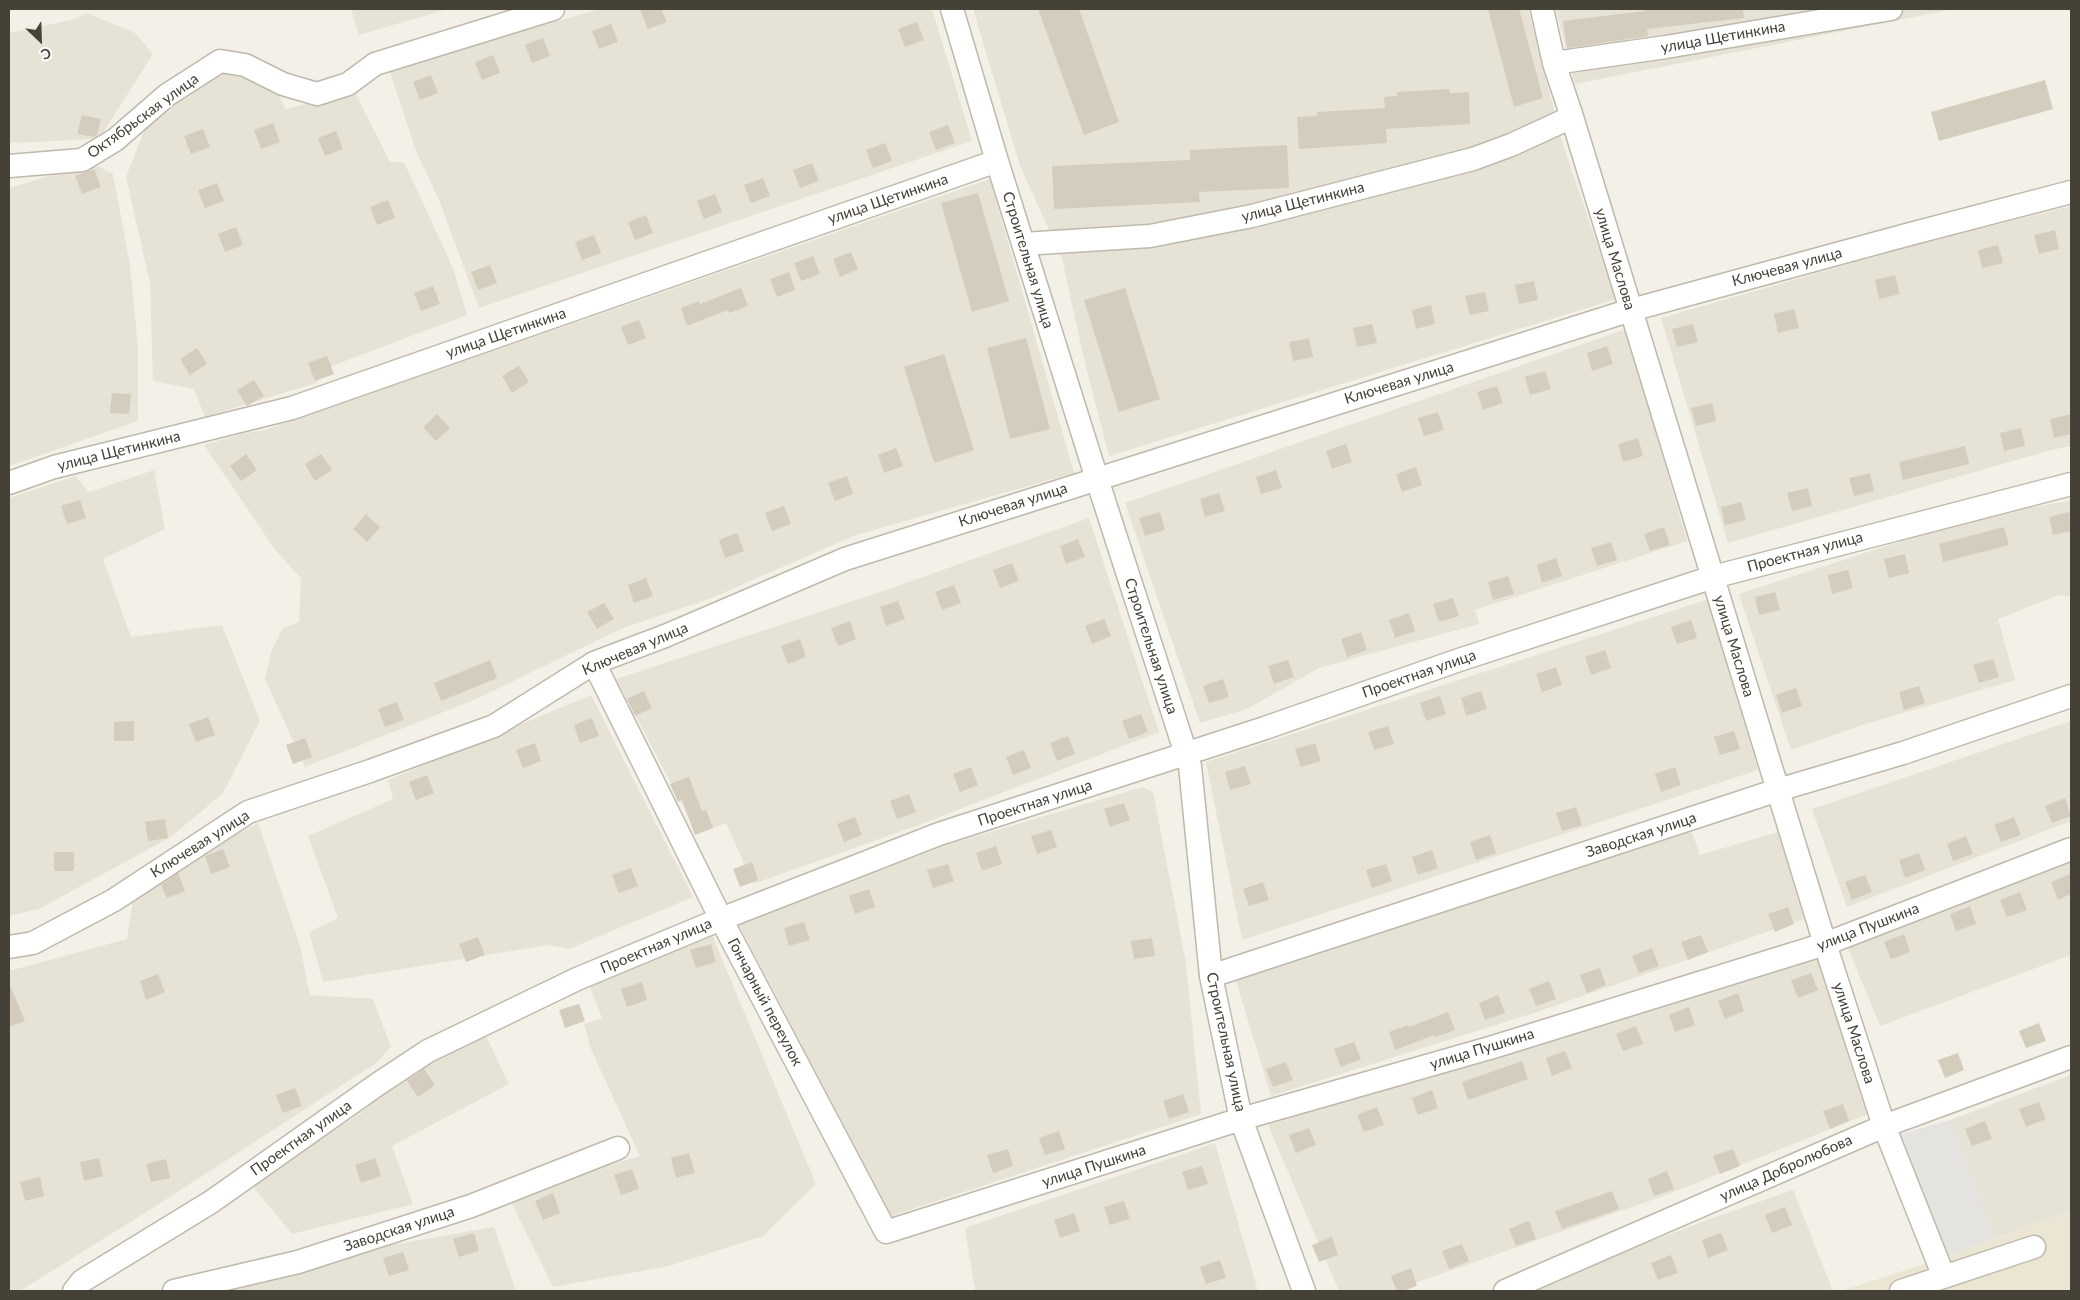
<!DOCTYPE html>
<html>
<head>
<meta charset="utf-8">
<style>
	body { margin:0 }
	#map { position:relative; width:2080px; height:1300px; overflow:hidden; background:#f3f0e8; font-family:Lato,sans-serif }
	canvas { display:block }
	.frame { position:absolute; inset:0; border:10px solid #464137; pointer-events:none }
	.north { position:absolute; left:15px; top:15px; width:50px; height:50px; -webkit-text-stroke:4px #fff; paint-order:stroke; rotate:156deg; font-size:14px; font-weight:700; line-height:20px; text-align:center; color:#464137 }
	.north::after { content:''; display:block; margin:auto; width:18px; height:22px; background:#464137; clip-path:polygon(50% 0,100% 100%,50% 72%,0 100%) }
</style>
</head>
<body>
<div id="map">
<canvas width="2080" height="1300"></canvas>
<div class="frame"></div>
<div class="north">С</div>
</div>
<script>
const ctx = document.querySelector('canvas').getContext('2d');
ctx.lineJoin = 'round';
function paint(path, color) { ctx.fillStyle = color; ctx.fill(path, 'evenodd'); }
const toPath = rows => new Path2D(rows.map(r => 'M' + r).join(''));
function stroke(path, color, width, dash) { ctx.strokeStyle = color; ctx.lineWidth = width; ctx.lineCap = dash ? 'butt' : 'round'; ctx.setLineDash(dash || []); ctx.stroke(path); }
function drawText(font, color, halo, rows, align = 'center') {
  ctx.font = font + ' Lato,sans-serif'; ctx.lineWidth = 4; ctx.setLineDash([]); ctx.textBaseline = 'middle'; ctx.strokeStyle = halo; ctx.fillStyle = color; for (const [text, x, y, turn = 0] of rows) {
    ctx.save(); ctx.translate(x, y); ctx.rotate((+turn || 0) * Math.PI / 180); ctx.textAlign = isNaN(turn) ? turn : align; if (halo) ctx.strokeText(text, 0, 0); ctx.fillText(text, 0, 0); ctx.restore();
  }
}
const residential = toPath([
	[351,9,448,9,359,35],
	[600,9,932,9,972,141,479,308,439,200,416,151,389,69],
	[973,9,1528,9,1563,145,1616,299,1109,456,1083,355,1062,258,1020,166],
	[1556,9,1954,9,1575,84],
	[87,13,135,33,153,54,99,139,9,143,9,33,71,20],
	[237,60,267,70,285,109,355,93,390,162,404,162,453,268,467,315,329,367,316,383,205,417,194,389,153,381,150,283,126,177,148,121],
	[96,165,113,174,130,265,138,347,138,421,9,466,9,188,59,173],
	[990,179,1074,473,856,535,709,599,623,628,474,700,305,767,265,679,271,652,282,629,299,622,301,578,276,551,204,445,241,434,265,430],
	[2071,206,2071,446,2051,450,1728,543,1661,318,1912,246],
	[1626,329,1687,541,1475,610,1479,624,1319,668,1247,709,1200,723,1125,503],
	[154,470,165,529,103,559,131,637,222,625,260,721,223,793,171,837,39,909,9,916,9,498,75,476,89,492],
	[2071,501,2071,597,2058,595,1998,619,2015,680,1862,725,1791,750,1739,594,1981,515],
	[1089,518,1159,732,916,826,753,884,726,823,698,834,616,679,886,590],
	[1709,599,1758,770,1242,940,1206,762],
	[591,695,693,897,569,949,548,945,323,982,309,932,338,918,308,836,393,799,388,780],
	[2071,721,2071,821,1847,907,1812,809],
	[1143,787,1153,792,1186,963,1201,1114,891,1216,739,925,950,844],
	[258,823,300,946,310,995,373,999,391,1047,376,1063,156,1206,20,1291,9,1291,9,971,127,939,133,900,168,870],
	[1691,830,1700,855,1778,832,1804,919,1537,1012,1271,1096,1233,971],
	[2071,854,2071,955,1880,1026,1844,938],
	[712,935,816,1184,763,1236,669,1266,553,1287,511,1202,535,1186,640,1156,590,1047,584,1024,602,1018,588,982],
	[1816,949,1868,1114,1666,1195,1392,1291,1339,1291,1268,1125],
	[483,1030,509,1084,392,1146,413,1204,292,1234,251,1184,361,1113,422,1054],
	[2071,1075,2071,1211,1996,1238,1950,1120],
	[1215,1143,1258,1291,975,1291,965,1228],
	[1793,1190,1833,1291,1520,1291,1718,1216],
	[494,1227,516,1291,228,1291,290,1275,306,1260]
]);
const education = toPath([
	[2071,1211,2071,1291,1841,1291,1937,1260]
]);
const parking = toPath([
	[1950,1120,1996,1238,1937,1260,1888,1138]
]);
const building = toPath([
	[640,9,661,9,667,22,648,29],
	[1038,9,1079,9,1119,122,1084,135],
	[1488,9,1519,9,1543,98,1514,107],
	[1644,9,1743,9,1744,18,1647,29,1648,36,1567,48,1563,21,1645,11],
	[917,22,924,40,905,47,898,29],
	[611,24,618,42,599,49,592,31],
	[543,38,550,56,532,63,525,45],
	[493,55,500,73,482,80,475,62],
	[431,75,438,93,420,100,413,82],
	[2045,80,2053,109,1939,141,1931,112],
	[1449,89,1450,93,1469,92,1470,124,1386,129,1387,143,1299,149,1297,117,1317,116,1317,112,1385,108,1384,97,1397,96,1397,92],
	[82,115,101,119,97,135,94,137,77,134],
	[273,123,280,142,261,149,254,130],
	[948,125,955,143,936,150,929,132],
	[203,129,210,147,191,154,184,136],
	[336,131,343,149,325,156,318,138],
	[885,143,892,161,873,168,866,150],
	[1287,145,1289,188,1199,192,1200,202,1054,209,1052,166,1190,160,1190,150],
	[812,163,819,181,800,188,793,170],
	[94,169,101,187,82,194,75,176],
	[763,178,770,196,751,203,744,185],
	[217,183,224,201,205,208,198,190],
	[978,193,1009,301,972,312,941,203],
	[715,194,722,212,704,219,697,201],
	[388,200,395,218,377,225,370,207],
	[646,215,653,233,635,240,628,222],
	[236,227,243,245,225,252,218,234],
	[2055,230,2059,249,2039,254,2034,235],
	[594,235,601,253,582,260,575,242],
	[1998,245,2003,263,1982,268,1978,250],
	[851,252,858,269,840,277,833,259],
	[813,256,820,274,801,281,794,263],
	[490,265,497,283,478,290,471,272],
	[789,272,795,290,777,297,770,279],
	[1895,275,1900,294,1879,299,1875,280],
	[1534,281,1538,300,1519,304,1515,285],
	[433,286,440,304,421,311,414,293],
	[741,288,748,306,729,313,728,310,687,326,681,308,699,301,700,304],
	[1125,288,1160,399,1119,412,1084,300],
	[1485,292,1489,311,1470,315,1465,296],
	[1431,305,1435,324,1416,329,1412,310],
	[1794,309,1799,328,1778,333,1774,314],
	[639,320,646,338,628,345,621,327],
	[1372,324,1377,343,1357,347,1353,328],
	[1693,324,1698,342,1677,347,1672,329],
	[1026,338,1050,429,1010,439,987,348],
	[1309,338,1313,357,1293,361,1289,342],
	[1607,346,1613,364,1592,371,1587,353],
	[197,348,207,364,190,375,180,359],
	[944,354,974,450,934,463,904,367],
	[327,356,334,374,315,381,308,363],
	[519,366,529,382,512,393,502,376],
	[1545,371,1551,389,1530,395,1525,377],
	[254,380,264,396,247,406,237,390],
	[1497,386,1503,403,1483,410,1477,392],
	[112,393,131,394,129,414,110,413],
	[1712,403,1716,421,1696,426,1691,408],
	[1438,412,1444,430,1424,436,1418,418],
	[437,414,450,428,436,441,423,427],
	[2071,414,2071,434,2054,438,2050,419],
	[2021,428,2025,446,2004,451,2000,433],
	[1638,438,1643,456,1623,462,1618,444],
	[1346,444,1352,462,1332,469,1326,451],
	[1965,446,1969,464,1903,480,1899,462],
	[896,448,903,466,884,473,878,455],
	[246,454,257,470,241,481,230,466],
	[321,454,332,470,315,481,305,464],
	[1416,467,1422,485,1402,492,1396,474],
	[1276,470,1282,488,1261,494,1256,477],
	[1870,473,1874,491,1854,496,1849,478],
	[847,476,853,494,835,501,828,483],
	[1808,488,1812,506,1792,511,1787,493],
	[1219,493,1225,511,1205,517,1200,499],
	[80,500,86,518,67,524,61,506],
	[1741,502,1746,520,1725,525,1721,507],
	[784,506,791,524,772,531,765,513],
	[1160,512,1165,530,1145,536,1139,518],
	[2069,512,2071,531,2053,535,2049,517],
	[366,514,380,527,367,542,353,529],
	[1664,527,1670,545,1650,551,1644,534],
	[2004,527,2009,545,1943,562,1939,544],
	[737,533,744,551,725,558,719,540],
	[1078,539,1085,557,1066,564,1060,546],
	[1611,542,1617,560,1597,566,1591,548],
	[1905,554,1909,573,1889,578,1884,559],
	[1556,558,1562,576,1542,583,1537,565],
	[1012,563,1019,581,1000,588,993,570],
	[1848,570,1853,588,1832,594,1828,575],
	[1508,576,1514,594,1493,600,1488,582],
	[646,578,653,596,634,603,628,585],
	[954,585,961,603,942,610,935,592],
	[1775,592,1780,610,1759,615,1755,597],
	[1453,598,1459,616,1439,622,1433,604],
	[898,601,905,619,886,626,880,607],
	[604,603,614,619,597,629,587,612],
	[1409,613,1415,631,1395,638,1389,620],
	[1104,619,1111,636,1092,644,1085,626],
	[1691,620,1697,638,1677,644,1671,627],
	[850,621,856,639,838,646,831,628],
	[1361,632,1367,650,1347,657,1341,639],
	[800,639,806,657,788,664,781,646],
	[1605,650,1611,668,1591,675,1585,657],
	[1993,659,1999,677,1979,683,1973,665],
	[490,660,497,678,441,701,434,683],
	[1288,660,1294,677,1274,684,1268,666],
	[1556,667,1562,685,1542,692,1536,674],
	[1223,679,1229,697,1209,703,1203,686],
	[1919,686,1925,703,1904,710,1899,692],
	[1796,688,1802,706,1782,713,1776,695],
	[644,691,652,708,635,716,627,699],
	[1481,691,1487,709,1466,716,1461,698],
	[1440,696,1446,714,1426,721,1420,703],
	[397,702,404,720,385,727,378,709],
	[1141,714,1148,732,1129,739,1122,721],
	[208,717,215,735,196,742,189,724],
	[592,718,599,736,580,743,574,725],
	[134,721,134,741,114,741,114,722],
	[1388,726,1394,744,1374,750,1368,732],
	[1734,731,1740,749,1720,755,1714,737],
	[1068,736,1075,754,1057,761,1050,743],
	[305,738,312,757,293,764,286,745],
	[535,743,541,761,523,768,516,750],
	[1315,743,1321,761,1301,767,1295,749],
	[1024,750,1031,768,1013,775,1006,757],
	[1245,766,1251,784,1230,790,1225,772],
	[971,767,978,785,960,792,953,774],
	[1675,767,1681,785,1661,792,1655,774],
	[427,775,434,793,416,800,409,782],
	[689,777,702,811,706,810,713,828,695,835,682,800,678,802,670,784],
	[909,794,916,812,897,819,890,801],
	[2065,798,2071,816,2052,823,2045,806],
	[1124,803,1130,820,1110,827,1104,809],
	[1576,807,1582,825,1562,831,1556,813],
	[855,817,862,835,844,842,837,824],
	[2014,817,2021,835,2001,842,1994,825],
	[165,819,168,838,148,841,145,822],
	[1051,830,1057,847,1037,854,1031,836],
	[1490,835,1496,853,1476,860,1470,842],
	[1966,836,1973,854,1953,861,1947,844],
	[996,846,1002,864,982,871,976,853],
	[223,849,230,867,211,874,205,856],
	[1432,850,1438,868,1418,875,1412,857],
	[54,852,74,852,74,871,54,871],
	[1919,853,1925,870,1905,878,1899,860],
	[752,862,758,880,740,887,733,869],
	[948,864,954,881,933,888,927,870],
	[1386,864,1392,881,1372,888,1366,870],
	[631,868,638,886,619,893,612,875],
	[178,873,185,891,167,898,161,885],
	[2071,874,2071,894,2058,900,2051,882],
	[1865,875,1872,892,1852,900,1845,882],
	[1263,882,1269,900,1249,906,1243,889],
	[869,889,875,907,855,914,849,896],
	[2020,892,2027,910,2007,917,2000,900],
	[1970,906,1976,924,1956,931,1950,914],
	[1788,907,1794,924,1775,932,1768,914],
	[804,922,810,940,789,946,784,928],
	[1904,934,1910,952,1891,959,1884,942],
	[1701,935,1708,952,1688,960,1681,942],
	[478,937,485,955,466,962,459,944],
	[1152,938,1155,956,1134,959,1131,941],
	[711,944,716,962,696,968,690,950],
	[1652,948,1659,966,1639,973,1632,956],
	[1600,968,1606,985,1587,993,1580,975],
	[1811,973,1818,990,1798,998,1791,980],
	[158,974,165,992,146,1000,140,981],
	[1549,981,1556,999,1536,1006,1529,989],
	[642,982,647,1000,627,1007,621,989],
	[9,983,25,1021,9,1027],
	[1738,993,1744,1011,1725,1019,1718,1001],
	[1498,995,1505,1013,1485,1020,1479,1003],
	[579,1004,585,1021,565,1028,559,1010],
	[1689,1007,1695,1025,1675,1032,1669,1015],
	[1448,1012,1455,1030,1435,1037,1434,1035,1395,1050,1389,1032,1408,1025,1409,1027],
	[2039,1023,2046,1041,2026,1048,2019,1031],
	[1636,1026,1643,1044,1623,1051,1616,1034],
	[1354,1042,1361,1059,1341,1067,1334,1049],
	[1565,1051,1572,1068,1552,1076,1546,1058],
	[1958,1053,1964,1070,1945,1078,1938,1060],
	[1522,1061,1528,1079,1468,1100,1462,1082],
	[1286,1062,1293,1080,1273,1087,1266,1069],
	[424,1069,435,1085,418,1097,407,1081],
	[295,1088,302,1106,283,1113,276,1095],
	[1432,1090,1438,1108,1418,1115,1412,1098],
	[1183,1094,1189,1112,1169,1119,1163,1101],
	[2039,1102,2046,1119,2026,1127,2019,1109],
	[1843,1104,1849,1121,1830,1129,1823,1111],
	[1377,1107,1384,1125,1364,1132,1357,1115],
	[1985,1121,1992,1139,1972,1146,1965,1129],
	[1309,1128,1316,1145,1296,1153,1289,1135],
	[1059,1131,1065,1149,1045,1155,1039,1138],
	[1008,1149,1013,1166,993,1173,987,1155],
	[1733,1149,1740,1166,1720,1174,1713,1156],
	[689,1153,695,1173,676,1178,671,1158],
	[99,1158,103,1176,84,1181,80,1162],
	[375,1158,381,1176,361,1183,355,1165],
	[166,1159,170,1178,151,1182,146,1164],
	[1202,1166,1208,1184,1188,1190,1182,1172],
	[632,1169,639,1189,621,1195,614,1175],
	[1667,1171,1674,1189,1654,1196,1648,1179],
	[40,1177,44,1196,25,1201,20,1182],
	[1612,1191,1619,1209,1562,1229,1555,1211],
	[553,1193,560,1213,543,1220,535,1201],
	[1124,1201,1130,1219,1110,1225,1104,1207],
	[1785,1207,1792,1225,1772,1233,1765,1215],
	[1074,1213,1080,1231,1060,1238,1054,1220],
	[1529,1221,1536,1239,1516,1246,1509,1229],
	[474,1233,479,1251,459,1257,453,1239],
	[1721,1233,1728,1250,1708,1258,1702,1240],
	[1332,1237,1338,1255,1319,1262,1312,1245],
	[1462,1244,1469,1261,1449,1269,1442,1251],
	[403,1252,409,1270,389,1276,383,1258],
	[1671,1255,1678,1273,1658,1280,1651,1263],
	[1220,1260,1226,1278,1206,1284,1200,1267],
	[1411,1268,1417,1286,1403,1291,1397,1291,1391,1276]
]);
const minor = toPath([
	[952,9,997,161,1097,479,1190,766,1211,976,1241,1119,1304,1291],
	[1542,9,1554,63,1572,117,1825,944,1884,1126,1944,1277],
	[1554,63,1666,47,1891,9],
	[9,166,82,160,115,140,167,95,220,61,245,65,283,84,317,94,348,84,375,64,553,9],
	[1023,244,1150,236,1252,216,1473,159,1511,145,1572,117],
	[9,483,54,467,292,408,997,161],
	[594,663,721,919,886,1232,1241,1119,1493,1047,1825,944,2071,849],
	[9,947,33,943,114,900,248,812,370,771,494,726,594,663,665,636,845,559,1631,310,1910,234,2071,192],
	[1211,976,1778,790,1903,753,2071,696],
	[74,1291,82,1281,211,1202,378,1084,428,1051,577,979,721,919,939,834,1265,728,1459,660,1713,577,2071,484],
	[174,1291,298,1262,471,1206,618,1148],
	[1505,1291,1884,1126,2071,1057],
	[1901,1291,2034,1247]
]);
const streetNames = [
	["улица Щетинкина",1723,37,-10],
	["Октябрьская улица",143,116,-36],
	["улица Щетинкина",888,199,-19],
	["улица Щетинкина",1303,202,-14],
	["улица Маслова",1615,259,73],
	["Строительная улица",1028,260,73],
	["Ключевая улица",1787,267,-15],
	["улица Щетинкина",506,333,-19],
	["Ключевая улица",1399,383,-17],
	["улица Щетинкина",119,451,-14],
	["Ключевая улица",1013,505,-18],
	["Проектная улица",1805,552,-15],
	["Строительная улица",1151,646,72],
	["улица Маслова",1734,646,73],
	["Ключевая улица",635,649,-23],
	["Проектная улица",1419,674,-19],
	["Проектная улица",1035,803,-18],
	["Заводская улица",1641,835,-18],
	["Ключевая улица",200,844,-32],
	["улица Пушкина",1868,927,-21],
	["Проектная улица",656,946,-23],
	["Гончарный переулок",765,1002,62],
	["улица Маслова",1854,1033,72],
	["Строительная улица",1226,1042,78],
	["улица Пушкина",1482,1049,-17],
	["Проектная улица",301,1138,-35],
	["улица Пушкина",1094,1166,-18],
	["улица Добролюбова",1786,1168,-24],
	["Заводская улица",399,1229,-18]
];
paint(residential, '#e6e2d6');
paint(education, '#ebe6d3');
paint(parking, '#e4e3df');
paint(building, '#d4cdbe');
stroke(minor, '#beb9ab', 25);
stroke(minor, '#fff', 22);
drawText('15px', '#464137', '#fff', streetNames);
</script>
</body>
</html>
